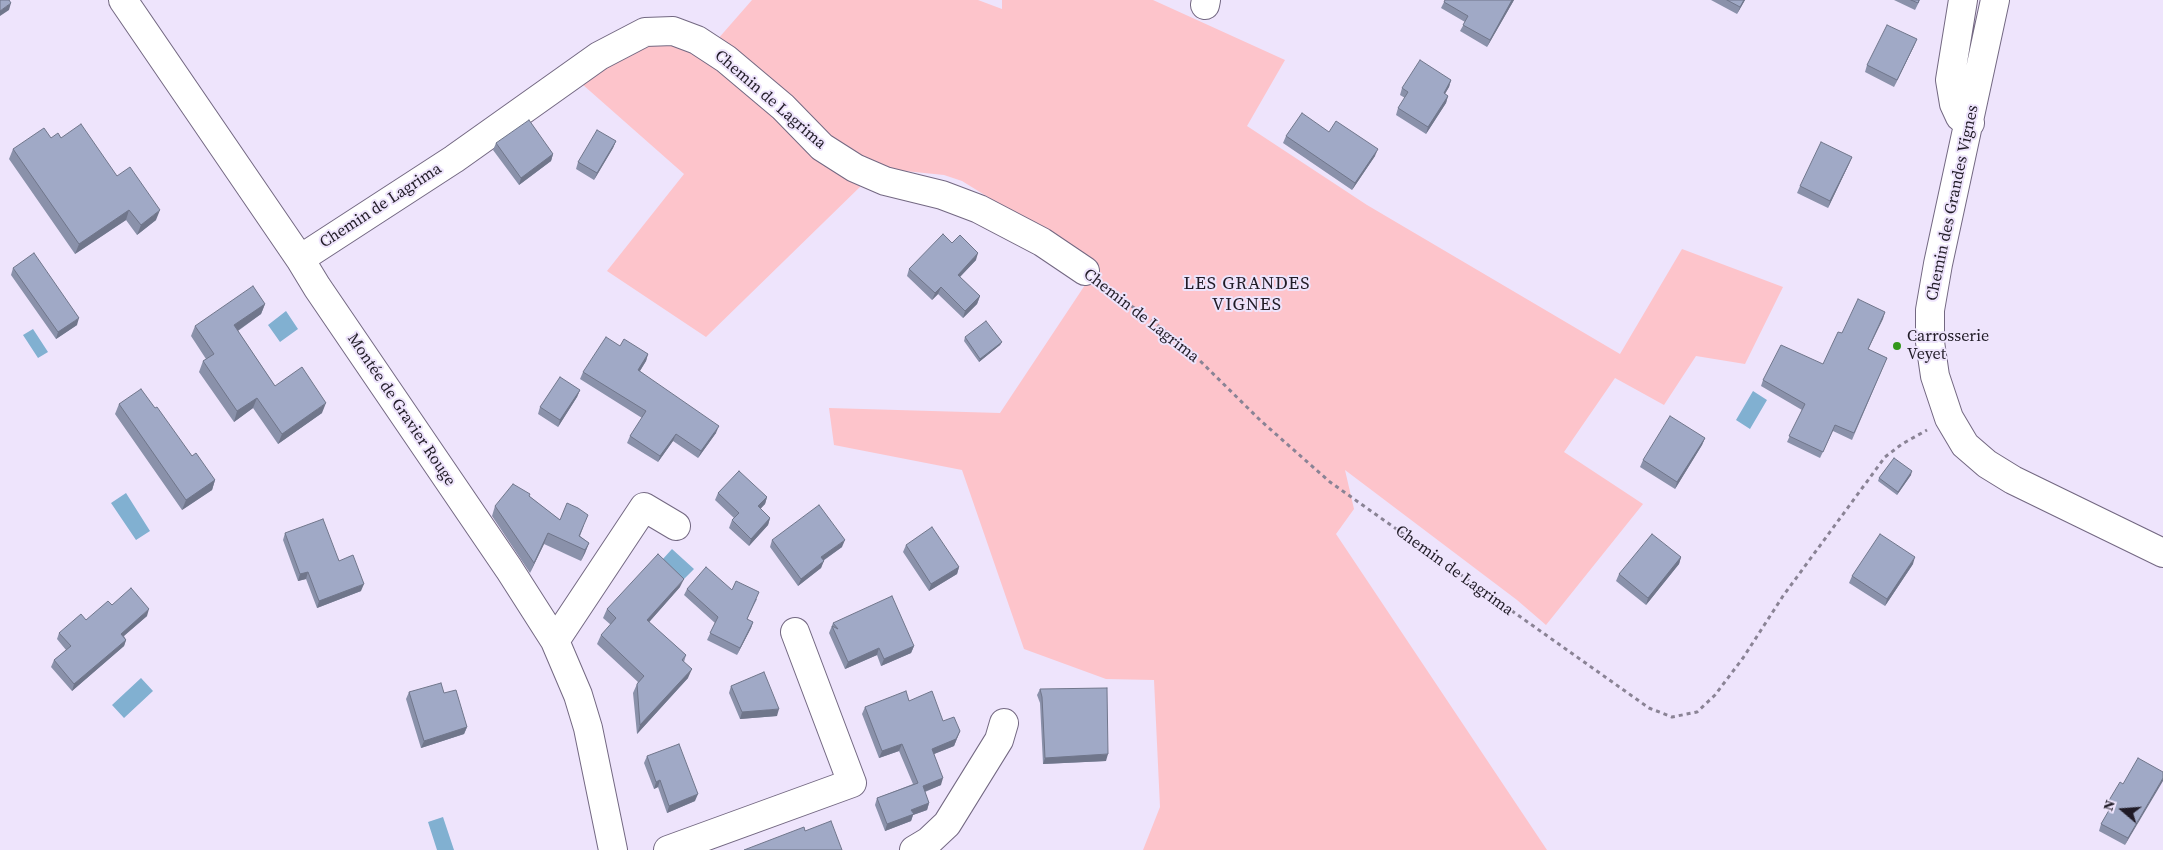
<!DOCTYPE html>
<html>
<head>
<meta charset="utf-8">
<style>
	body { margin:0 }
	#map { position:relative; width:2163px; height:850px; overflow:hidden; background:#eee4fc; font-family:"Source Serif 4",serif }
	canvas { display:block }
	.north { position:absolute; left:2098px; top:785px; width:50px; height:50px; -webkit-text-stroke:4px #eee4fc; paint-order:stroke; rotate:288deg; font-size:14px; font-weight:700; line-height:20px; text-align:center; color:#201b26 }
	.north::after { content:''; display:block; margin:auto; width:18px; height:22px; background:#201b26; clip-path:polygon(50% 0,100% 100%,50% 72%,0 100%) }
</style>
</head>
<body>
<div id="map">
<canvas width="2163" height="850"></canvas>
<div class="north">N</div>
</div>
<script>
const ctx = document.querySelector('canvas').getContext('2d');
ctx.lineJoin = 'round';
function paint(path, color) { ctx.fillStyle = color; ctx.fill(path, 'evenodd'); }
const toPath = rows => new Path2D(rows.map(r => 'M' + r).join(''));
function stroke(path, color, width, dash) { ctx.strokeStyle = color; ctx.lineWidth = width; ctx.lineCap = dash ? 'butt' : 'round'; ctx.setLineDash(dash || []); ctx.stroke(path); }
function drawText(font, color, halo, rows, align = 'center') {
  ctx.font = font + ' "Source Serif 4",serif'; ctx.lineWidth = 4; ctx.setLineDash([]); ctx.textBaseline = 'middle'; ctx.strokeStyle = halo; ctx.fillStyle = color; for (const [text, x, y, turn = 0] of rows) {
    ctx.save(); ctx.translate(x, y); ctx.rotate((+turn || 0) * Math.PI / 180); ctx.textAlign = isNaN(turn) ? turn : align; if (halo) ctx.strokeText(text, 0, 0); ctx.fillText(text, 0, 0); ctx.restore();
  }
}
const green = toPath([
	[752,0,978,0,1002,9,1002,0,1153,0,1285,60,1247,126,1367,205,1620,354,1682,249,1783,287,1745,364,1696,356,1664,405,1615,378,1564,452,1643,504,1546,625,1517,600,1345,470,1354,509,1336,534,1547,850,1143,850,1160,807,1154,680,1106,679,1024,649,962,470,834,445,829,408,1000,413,1085,285,1085,257,962,181,944,175,895,170,864,159,832,142,717,40],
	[683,41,863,184,706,337,607,271,684,174,582,84,640,43]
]);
const water = toPath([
	[286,311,298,329,280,342,268,325],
	[33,329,48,352,38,358,23,335],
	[1753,391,1767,400,1750,429,1736,420],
	[126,493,150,531,136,540,111,503],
	[672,549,694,569,683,580,662,560],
	[141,678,153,691,124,718,112,705],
	[443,817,454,850,437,850,428,822]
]);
const path = toPath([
	[1106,287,1184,345,1261,421,1330,482,1649,708,1672,717,1697,712,1715,695,1743,658,1783,596,1885,457,1902,444,1927,430]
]);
const minor = toPath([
	[123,0,300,259,317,287,509,569,555,641,578,695,588,728,613,850],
	[1963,0,1950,80,1954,104,1960,117,1970,123],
	[1995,0,1938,264,1930,310,1930,342,1935,376,1949,418,1965,445,1987,464,2013,480,2163,553],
	[1205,5,1206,0],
	[300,259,454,159,599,56,645,32,673,31,697,40,726,59,783,107,822,147,855,168,885,181,942,195,979,209,1042,242,1085,271],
	[555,641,644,507,676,526],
	[668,850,852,783,795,632],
	[914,850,929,841,947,824,999,740,1004,723]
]);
const wall = toPath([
	[1445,0,1514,0,1487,47,1460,31,1465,22,1441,8],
	[1711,0,1745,0,1737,14],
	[1894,0,1920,0,1915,10],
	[1917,39,1914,46,1894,87,1865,72,1867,65],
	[1451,80,1449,87,1445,94,1448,96,1446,103,1426,134,1396,115,1398,108,1405,98,1400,95,1402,88],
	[1329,132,1375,156,1352,190,1283,143,1286,136],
	[51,138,61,138,117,176,156,220,137,235,126,220,75,254,9,159,13,149],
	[616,141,613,148,594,180,576,169,578,162],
	[496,143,553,154,551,161,519,185,493,150],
	[1852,157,1849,164,1828,208,1797,193,1800,186],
	[952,243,976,260,960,277,980,296,977,304,963,318,938,294,932,300,907,276,909,269],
	[13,268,77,325,56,339,11,275],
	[265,304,261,314,238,331,275,386,322,413,278,444,253,408,234,422,199,372,203,361,206,359,191,336,195,326],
	[1885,312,1868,349,1887,358,1852,440,1833,431,1820,458,1787,442,1802,410,1761,386,1763,380,1823,364,1842,333],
	[965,337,1002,342,1000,345,979,362,964,341],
	[620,346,648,354,646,361,640,371,716,433,698,458,673,441,658,462,627,443,630,436,642,418,580,379,583,372],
	[580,390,577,397,558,427,538,414,540,407],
	[119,404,155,408,192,456,215,480,212,490,182,510,115,414],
	[1705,438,1702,445,1675,489,1640,467,1643,460],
	[1911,475,1897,495,1878,481,1879,478],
	[718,493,767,497,765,504,760,508,770,518,768,525,749,546,729,528,732,520,734,518,715,500],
	[529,496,560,520,584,525,580,536,589,543,585,553,581,561,544,544,530,573,492,516,495,506],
	[285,533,339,561,361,591,317,608,306,579,298,581,283,540],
	[772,540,842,547,823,561,821,568,798,586,770,547],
	[906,545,959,567,957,574,929,591,903,552],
	[1681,557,1679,564,1646,605,1616,581,1619,574],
	[1913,564,1885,606,1849,583,1852,576],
	[680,587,649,622,686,655,684,662,688,678,637,734,633,693,637,684,638,682,597,644,601,635,611,625,603,618,607,609],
	[687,589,732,590,757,599,747,619,753,622,751,628,737,655,707,640,715,623,684,595],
	[112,605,147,616,124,636,126,640,124,646,72,691,51,667,54,660,66,650,57,639,59,633,86,620],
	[833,623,914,646,911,653,881,666,877,655,845,669,829,633],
	[731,686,777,716,740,719,729,693],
	[1040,689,1106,761,1043,764,1040,703,1037,695],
	[409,692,444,693,467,727,464,734,421,748,406,699],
	[909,701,960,731,954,746,934,754,941,785,925,792,929,803,927,810,913,815,911,821,885,831,875,805,877,798,913,784,899,751,879,758,862,714,865,707],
	[647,756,695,801,667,813,658,787,654,789,644,763],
	[2163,772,2125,845,2099,831,2101,824,2109,811,2106,809,2108,802,2123,784]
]);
const shadedWall = toPath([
	[1512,0,1514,0,1487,47,1490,40],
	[1744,0,1745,0,1737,14,1740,7],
	[11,3,9,10,0,16,0,11],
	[1917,39,1914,46,1894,87,1897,80],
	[1451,80,1449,87,1441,100,1444,93],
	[1448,96,1446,103,1426,134,1428,127],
	[616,141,613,148,594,180,597,173],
	[1378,149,1375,156,1352,190,1355,183],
	[553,154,551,161,519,185,521,178],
	[1852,157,1849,164,1828,208,1830,201],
	[129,210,126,220,75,254,79,244],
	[160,210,156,220,137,235,141,225],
	[978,253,976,260,955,282,958,275],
	[941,287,938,294,932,300,935,293],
	[980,296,977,304,963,318,965,311],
	[265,304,261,314,230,336,234,325],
	[1885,312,1883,319,1865,356,1868,349],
	[79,318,77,325,56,339,58,332],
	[1002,342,1000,345,979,362,980,359],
	[648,354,646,361,636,377,638,370],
	[580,390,577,397,558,427,560,420],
	[257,398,253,408,234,422,237,411],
	[326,403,322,413,278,444,282,434],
	[719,426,716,433,698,458,701,451],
	[676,434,673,441,658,462,660,456],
	[1705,438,1702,445,1675,489,1677,482],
	[1912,471,1911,475,1897,495,1898,492],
	[215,480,212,490,182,510,186,500],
	[767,497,765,504,756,514,758,506],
	[770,518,768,525,749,546,751,539],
	[548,533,544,544,530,573,534,563],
	[845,540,842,547,818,564,821,557],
	[589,543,585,553,581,561,585,550],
	[1681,557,1679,564,1646,605,1648,598],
	[1915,557,1913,564,1885,606,1887,599],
	[824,561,821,568,798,586,801,579],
	[959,567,957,574,929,591,931,584],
	[308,572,306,579,298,581,300,574],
	[684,579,680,587,643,629,647,620],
	[364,584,361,591,317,608,319,601],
	[149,609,147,616,119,640,121,634],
	[753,622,751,628,737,655,740,648],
	[126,640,124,646,72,691,74,684],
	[914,646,911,653,881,666,884,659],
	[879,648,877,655,845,669,848,662],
	[692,669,688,678,637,734,640,725],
	[779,709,777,716,740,719,742,712],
	[467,727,464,734,421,748,424,741],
	[960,731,954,746,929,756,932,749],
	[902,744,899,751,879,758,882,751],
	[1108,754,1106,761,1043,764,1045,758],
	[943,778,941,785,921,793,923,786],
	[2163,778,2163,781,2125,845,2128,838],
	[660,780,658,787,654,789,656,782],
	[698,794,695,801,667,813,669,806],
	[929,803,927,810,913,815,911,821,885,831,887,824,911,810]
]);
const building = toPath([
	[0,0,9,0,11,3,0,11,0,0],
	[1445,0,1512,0,1490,40,1463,25,1468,16,1444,2,1445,0],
	[1727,0,1744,0,1740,7,1727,0],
	[1911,0,1919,0,1918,3,1911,0],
	[1887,25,1917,39,1897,80,1867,65,1887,25],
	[1420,60,1451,80,1444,93,1448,96,1428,127,1398,108,1408,92,1402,88,1420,60],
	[1302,113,1329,132,1336,121,1378,149,1355,183,1286,136,1302,113],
	[529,120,553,154,521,178,496,143,529,120],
	[81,124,117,176,130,167,160,210,141,225,129,210,79,244,13,149,44,128,51,138,58,133,61,138,81,124],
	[597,130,616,141,597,173,578,162,597,130],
	[1821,142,1852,157,1830,201,1800,186,1821,142],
	[943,234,952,243,960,235,978,253,958,275,980,296,965,311,941,287,935,293,909,269,943,234],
	[34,253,79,318,58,332,13,268,34,253],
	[253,286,265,304,234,325,275,386,302,367,326,403,282,434,257,398,237,411,203,361,214,354,195,326,253,286],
	[1858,299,1885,312,1868,349,1887,358,1854,433,1835,425,1823,452,1789,436,1805,404,1763,380,1781,345,1823,364,1838,332,1842,333,1858,299],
	[986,321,1002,342,980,359,965,337,986,321],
	[606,337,620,346,624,339,648,354,638,370,719,426,701,451,676,434,660,456,630,436,646,411,583,372,606,337],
	[560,377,580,390,560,420,540,407,560,377],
	[141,389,155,408,157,407,192,456,196,453,215,480,186,500,119,404,141,389],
	[1670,416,1705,438,1677,482,1643,460,1670,416],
	[1894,458,1912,471,1898,492,1879,478,1894,458],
	[739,471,767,497,758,506,770,518,751,539,732,520,739,513,718,493,739,471],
	[513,484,530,494,529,496,560,520,567,503,578,508,588,515,579,536,589,543,585,550,548,533,534,563,495,506,513,484],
	[819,505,845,540,821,557,824,561,801,579,772,540,819,505],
	[323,519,339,561,353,555,364,584,319,601,308,572,300,574,285,533,323,519],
	[932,527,959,567,931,584,906,545,932,527],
	[1652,534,1681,557,1648,598,1619,574,1652,534],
	[1880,534,1915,557,1887,599,1852,576,1880,534],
	[658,554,684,579,647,620,686,655,682,660,692,669,640,725,637,684,644,676,601,635,616,618,607,609,658,554],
	[706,567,732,590,736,581,759,592,747,619,753,622,740,648,710,633,718,617,687,589,706,567],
	[131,588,149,609,121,634,126,640,74,684,54,660,71,646,59,633,81,614,86,620,108,601,112,605,131,588],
	[892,596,914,646,884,659,879,648,848,662,832,626,838,629,833,623,892,596],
	[764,672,779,709,742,712,731,686,764,672],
	[441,683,444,693,456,690,467,727,424,741,409,692,441,683],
	[1107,688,1108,754,1045,758,1042,697,1040,689,1107,688],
	[906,691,909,701,932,691,943,721,954,717,960,731,956,739,932,749,943,778,923,786,929,803,911,810,914,814,887,824,877,798,918,783,902,744,882,751,865,707,906,691],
	[679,744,698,794,669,806,660,780,656,782,647,756,679,744],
	[2138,758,2163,772,2163,778,2128,838,2101,824,2112,805,2108,802,2120,782,2123,784,2138,758],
	[831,821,842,850,744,850,804,827,805,831,831,821]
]);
const markers = [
	[1897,346,5,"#33971b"]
];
const streetNames = [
	["Chemin de Lagrima",770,100,41],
	["Chemin des Grandes Vignes",1953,203,-78],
	["Chemin de Lagrima",381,206,-33],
	["Chemin de Lagrima",1141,316,38],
	["Montée de Gravier Rouge",401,410,56],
	["Chemin de Lagrima",1454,571,36]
];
const poiNames = [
	["Carrosserie",1907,337],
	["Veyet",1907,355]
];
const neighbourhoodNames = [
	["LES GRANDES",1247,284],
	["VIGNES",1247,305]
];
paint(green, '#fdc4cb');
paint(water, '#81b0d1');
stroke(minor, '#736882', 30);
stroke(path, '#8a8395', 3, [4, 4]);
stroke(minor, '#fff', 28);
paint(wall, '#8a91aa');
paint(shadedWall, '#70768b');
paint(building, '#a0a9c6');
stroke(building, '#70768b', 1);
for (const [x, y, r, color] of markers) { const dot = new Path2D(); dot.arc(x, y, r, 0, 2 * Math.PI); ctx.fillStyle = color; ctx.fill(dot); stroke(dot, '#eee4fc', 2); }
drawText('16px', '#201b26', '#eee4fc', streetNames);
drawText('16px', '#201b26', '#eee4fc', poiNames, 'left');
ctx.letterSpacing = '1px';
drawText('18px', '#201b26', '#eee4fc', neighbourhoodNames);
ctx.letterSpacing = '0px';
</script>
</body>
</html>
